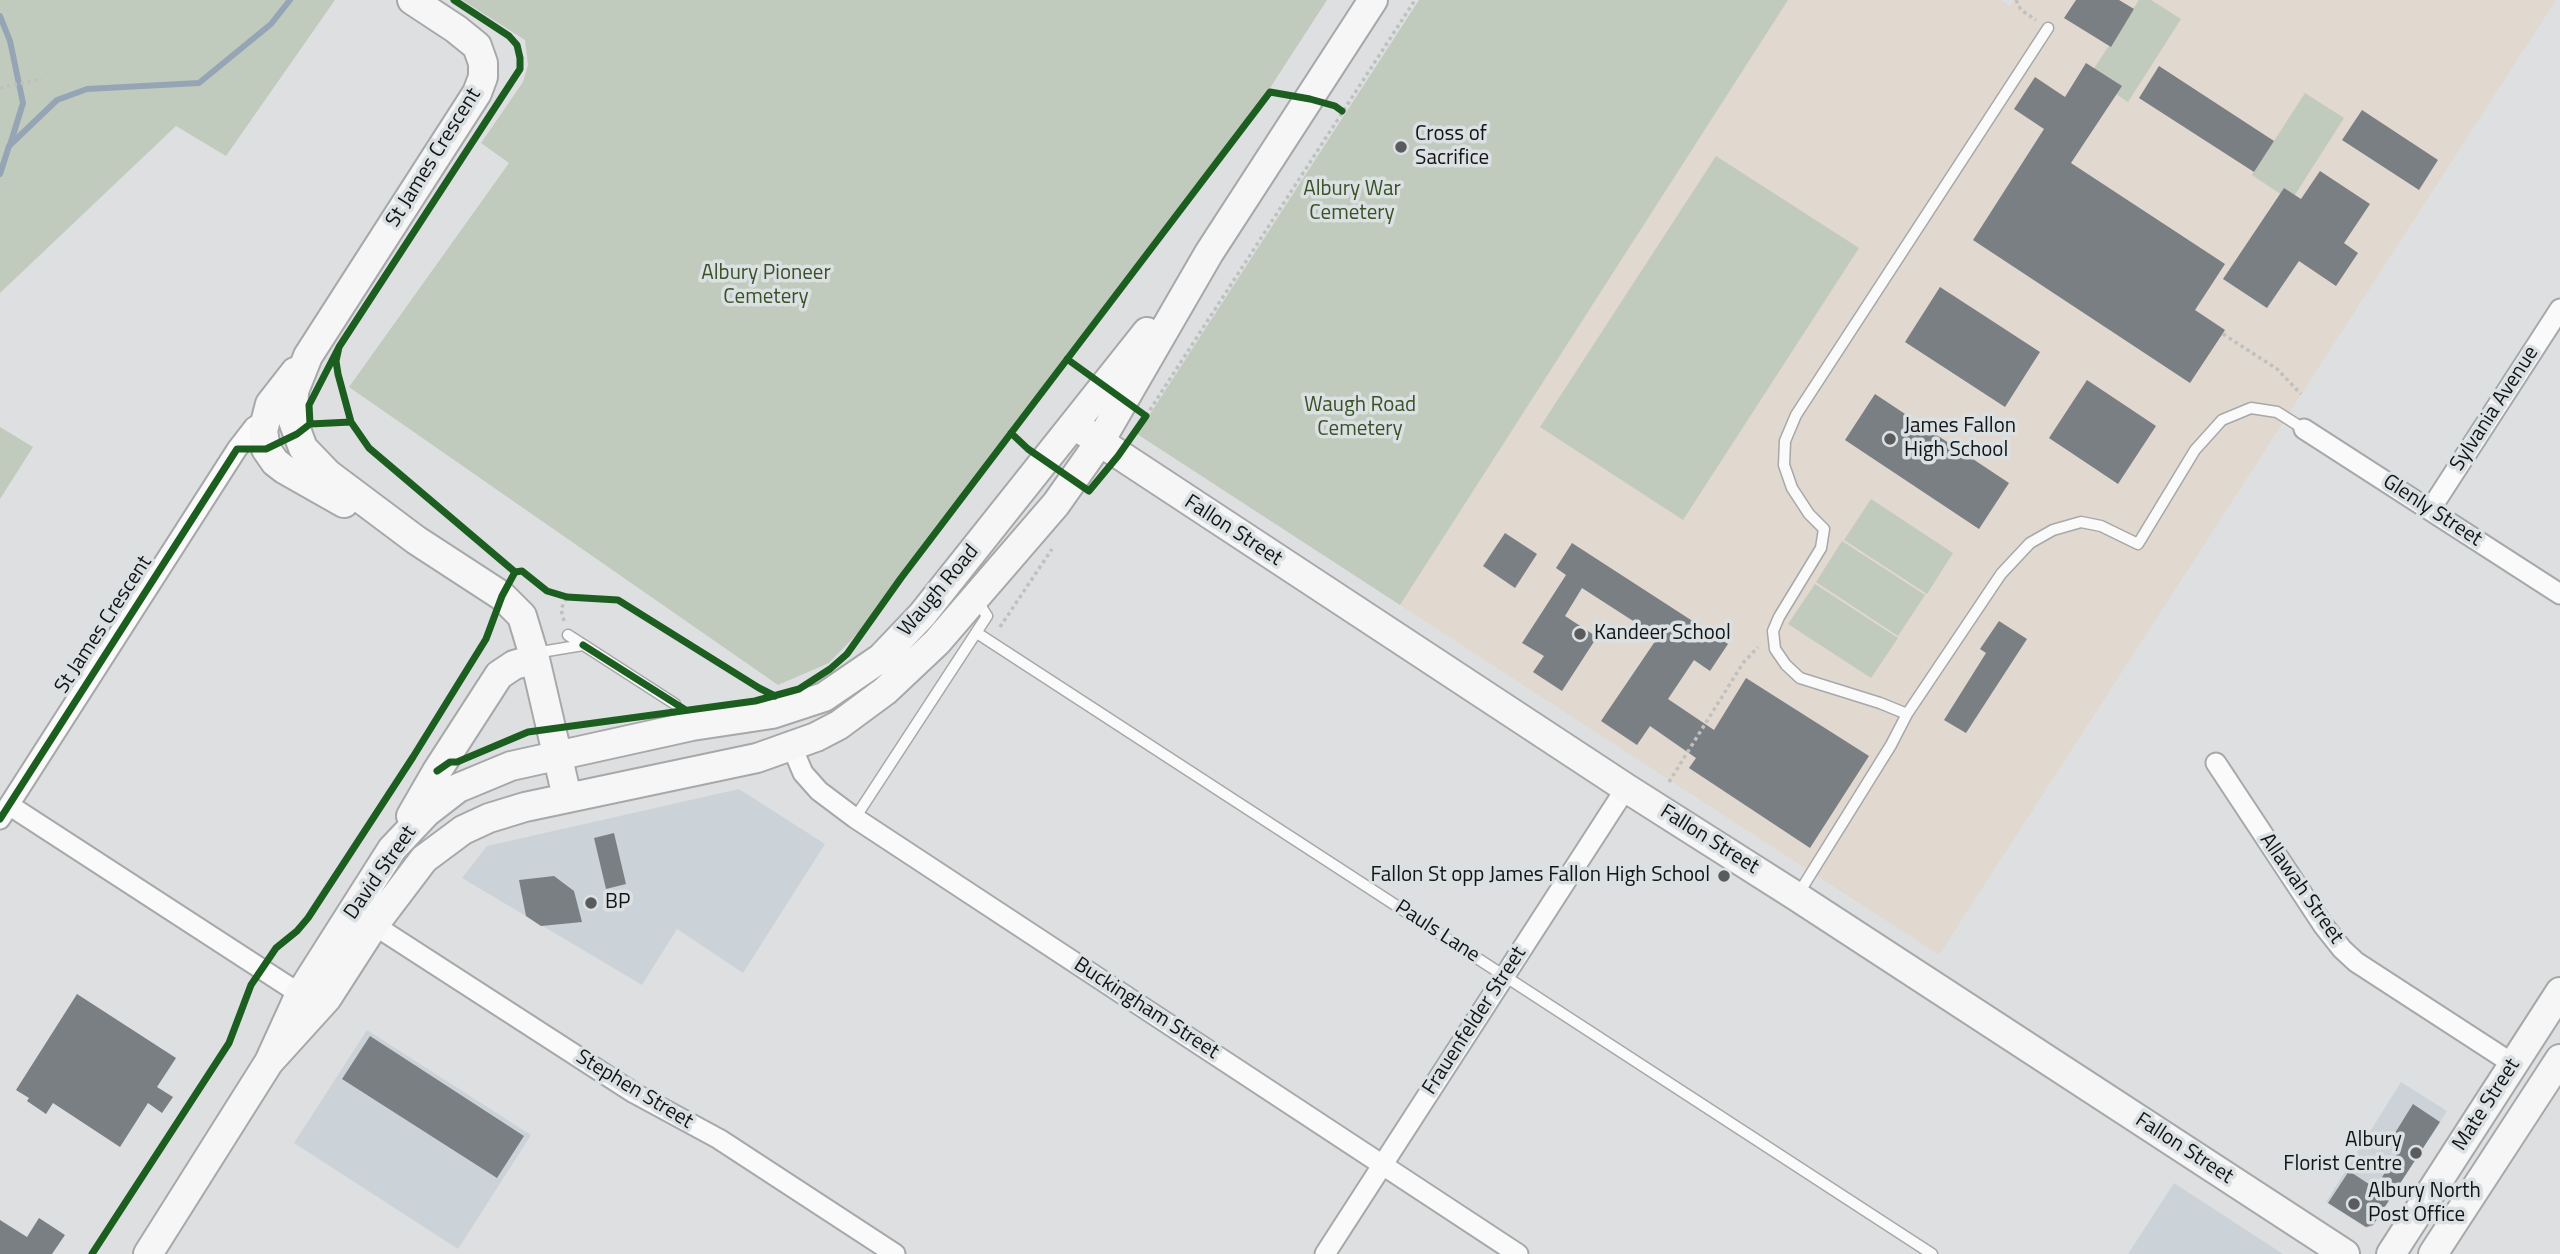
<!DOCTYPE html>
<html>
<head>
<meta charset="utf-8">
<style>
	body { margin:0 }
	canvas { display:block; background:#dddfe1 }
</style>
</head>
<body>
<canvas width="2560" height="1254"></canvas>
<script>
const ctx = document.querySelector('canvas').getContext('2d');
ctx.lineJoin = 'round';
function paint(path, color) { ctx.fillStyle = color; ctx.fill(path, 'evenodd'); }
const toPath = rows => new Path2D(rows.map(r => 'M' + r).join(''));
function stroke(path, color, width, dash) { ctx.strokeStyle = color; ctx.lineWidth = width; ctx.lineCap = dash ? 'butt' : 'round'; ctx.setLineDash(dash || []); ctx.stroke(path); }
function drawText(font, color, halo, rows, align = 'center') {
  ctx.font = font + ' "Titillium Web",sans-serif'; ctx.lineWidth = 7; ctx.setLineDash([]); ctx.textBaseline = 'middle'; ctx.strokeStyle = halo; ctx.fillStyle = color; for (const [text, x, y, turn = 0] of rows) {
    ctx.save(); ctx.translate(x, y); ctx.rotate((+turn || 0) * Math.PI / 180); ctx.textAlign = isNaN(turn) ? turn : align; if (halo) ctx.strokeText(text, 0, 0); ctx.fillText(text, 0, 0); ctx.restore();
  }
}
const built = toPath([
	[739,789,825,844,743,973,677,929,642,985,462,878,487,846],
	[367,1030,531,1135,458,1249,294,1143],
	[2401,1082,2447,1111,2373,1226,2366,1228,2326,1202],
	[2174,1183,2283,1254,2128,1254]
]);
const education = toPath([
	[1788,0,2001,0,2010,6,2014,0,2556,0,1939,955,1400,605]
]);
const green = toPath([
	[0,0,335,0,226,156,176,126,0,293],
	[462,0,1327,0,1268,91,882,608,829,663,778,685,349,387,509,163,481,143,523,82,528,65,525,40],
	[1419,0,1788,0,1400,605,1137,434],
	[2139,0,2151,0,2181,19,2128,102,2089,76],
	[2305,93,2344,118,2291,201,2252,175],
	[1716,156,1859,248,1683,520,1540,427],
	[0,427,33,447,0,499],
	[1871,499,1953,553,1927,594,1844,540],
	[1842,541,1925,595,1898,636,1816,582],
	[1815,584,1898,638,1871,678,1788,624]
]);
const stream = toPath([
	[0,16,10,41,23,103,10,145],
	[0,174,9,146,57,100,87,89,199,83,271,24,290,0]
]);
const building = toPath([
	[2076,0,2119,0,2134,9,2111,47,2064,18],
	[2086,63,2122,86,2071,163,2225,264,2195,310,2225,330,2190,383,1973,240,2044,129,2014,109,2035,77,2065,97],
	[2159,66,2274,141,2254,172,2139,98],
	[2362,110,2438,160,2419,190,2342,140],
	[2320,171,2370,204,2344,243,2358,253,2336,286,2299,261,2267,308,2223,279,2284,188,2301,199],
	[1940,287,2040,352,2005,407,1905,342],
	[2087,380,2156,426,2118,484,2049,438],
	[1875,394,2009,483,1979,529,1845,440],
	[1505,533,1537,554,1515,588,1483,566],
	[1572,543,1728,644,1710,671,1694,660,1668,699,1714,730,1746,678,1869,756,1810,848,1689,768,1696,758,1650,726,1637,745,1601,721,1658,637,1582,588,1565,616,1597,637,1562,691,1533,672,1544,656,1522,643,1566,575,1556,568],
	[1999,621,2027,639,1966,733,1944,720,1986,653,1980,649],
	[614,833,626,884,606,889,594,838],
	[554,876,574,891,582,922,541,926,526,916,519,880],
	[77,994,176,1058,157,1087,173,1097,162,1113,148,1103,120,1147,53,1103,46,1114,27,1101,29,1098,16,1090],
	[370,1036,524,1136,497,1178,342,1079],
	[2413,1104,2440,1122,2373,1225,2366,1227,2328,1203,2349,1171,2375,1188,2401,1148,2390,1141],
	[39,1218,65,1235,52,1254,0,1254,0,1220,27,1237]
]);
const path = toPath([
	[2016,0,2021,10,2036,20],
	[0,88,42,79],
	[2223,334,2277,369,2301,394],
	[1146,416,1415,0],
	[564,621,561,609,567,597],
	[1000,627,1052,549],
	[1669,782,1743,663,1758,647]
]);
const lane = toPath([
	[977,633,1932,1254],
	[568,635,675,704],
	[535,653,583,645],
	[1907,714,1880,703,1800,678,1786,665,1775,649,1773,631,1779,617,1821,548,1824,529,1809,514,1792,488,1784,465,1785,441,1796,415,2048,28],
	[855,818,987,616,976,599],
	[1797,896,1891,745,1907,714,2001,574,2030,543,2053,530,2081,522,2101,526,2138,544,2195,450,2222,420,2251,408,2277,412,2304,429]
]);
const street = toPath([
	[2304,429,2560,594],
	[2430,510,2560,309],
	[792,747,803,773,819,791,855,818,1518,1254],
	[2216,763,2323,925,2342,949,2356,962,2513,1064],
	[9,805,300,994],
	[0,819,237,449,254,427,264,421,270,421],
	[374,925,634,1093,719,1139,895,1254],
	[1325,1254,1626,788]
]);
const secondary = toPath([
	[412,0,456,29,477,46,483,63,483,77,477,93,308,356,294,391,293,421,303,448,328,474,416,540,502,596,522,616,535,659,567,797],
	[295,372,270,404,263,431,266,449,275,462,284,469,344,503],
	[1085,432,1626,788,1796,896,2345,1254],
	[411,816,437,771,499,675,514,665,535,659],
	[269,1062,327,998,374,925,424,859,463,830,489,818,525,807,757,758,816,737,839,725,885,691,937,642,1056,504,1099,443,1209,253,1373,0],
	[148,1254,269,1062,300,994,392,849,427,812,458,788,511,766,692,726,772,714,824,697,881,658,922,615,1147,332],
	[2391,1254,2560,992],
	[2433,1254,2560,1059]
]);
const cycleway = toPath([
	[310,424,309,405,339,347,520,69,520,58,517,45,509,36,454,0],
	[1011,433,1028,449,1089,491,1118,456,1146,416,1067,359],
	[515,572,522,571,547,591,567,597,618,600,759,688,775,696],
	[583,645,684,709],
	[437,771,450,762,457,762,528,732,755,701,799,689,830,669,847,654,901,578,1270,92,1310,99,1335,106,1342,111],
	[0,819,237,449,266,449,297,434,310,424,351,422],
	[92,1254,229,1043,251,985,276,948,297,931,308,918,413,757,486,639,502,596,515,572,369,448,351,422,338,374,336,361,339,347]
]);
const markers = [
	[1401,147,7,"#595b5c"],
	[1890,439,7,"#595b5c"],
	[1580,634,7,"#595b5c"],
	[1724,876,7,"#595b5c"],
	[591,903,7,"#595b5c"],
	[2416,1153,7,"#595b5c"],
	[2354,1204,7,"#595b5c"]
];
const poiNames = [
	["Cross of",1415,135],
	["Sacrifice",1415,159],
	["James Fallon",1904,427],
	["High School",1904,451],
	["Kandeer School",1594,634],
	["Fallon St opp James Fallon High School",1710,876,"right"],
	["BP",605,903],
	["Albury",2402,1141,"right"],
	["Florist Centre",2402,1165,"right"],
	["Albury North",2368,1192],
	["Post Office",2368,1216]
];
const streetNames = [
	["St James Crescent",434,158,-58],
	["Sylvania Avenue",2495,409,-57],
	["Glenly Street",2432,511,33],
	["Fallon Street",1233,531,33],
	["Waugh Road",939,591,-50],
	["St James Crescent",104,625,-57],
	["Fallon Street",1709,840,32],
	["David Street",381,873,-55],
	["Allawah Street",2301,889,55],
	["Pauls Lane",1437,932,33],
	["Buckingham Street",1146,1009,33],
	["Frauenfelder Street",1475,1021,-57],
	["Stephen Street",634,1090,31],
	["Mate Street",2487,1105,-57],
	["Fallon Street",2184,1149,33]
];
const parkNames = [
	["Albury War",1352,190],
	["Cemetery",1352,214],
	["Albury Pioneer",766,274],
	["Cemetery",766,298],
	["Waugh Road",1360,406],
	["Cemetery",1360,430]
];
paint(built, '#ccd3d8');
paint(education, '#e1d8cf');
paint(green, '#c1cbbd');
stroke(stream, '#95a5b5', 6);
paint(building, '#797f83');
stroke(lane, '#a6a8a9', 13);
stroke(street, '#a6a8a9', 23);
stroke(secondary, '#a6a8a9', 32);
stroke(path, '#bfc0c0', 3.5, [3.5, 3.5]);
stroke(lane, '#fafafa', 10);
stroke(street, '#fafafa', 19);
stroke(secondary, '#f7f6f6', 28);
stroke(cycleway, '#1b5e20', 7);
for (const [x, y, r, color] of markers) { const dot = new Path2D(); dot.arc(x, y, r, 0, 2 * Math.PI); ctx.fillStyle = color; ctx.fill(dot); stroke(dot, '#dbe0e3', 2.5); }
drawText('21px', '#121415', '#dbe0e3', poiNames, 'left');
drawText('21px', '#121415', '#dbe0e3', streetNames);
drawText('21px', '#395126', '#dbe0e3', parkNames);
</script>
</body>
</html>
